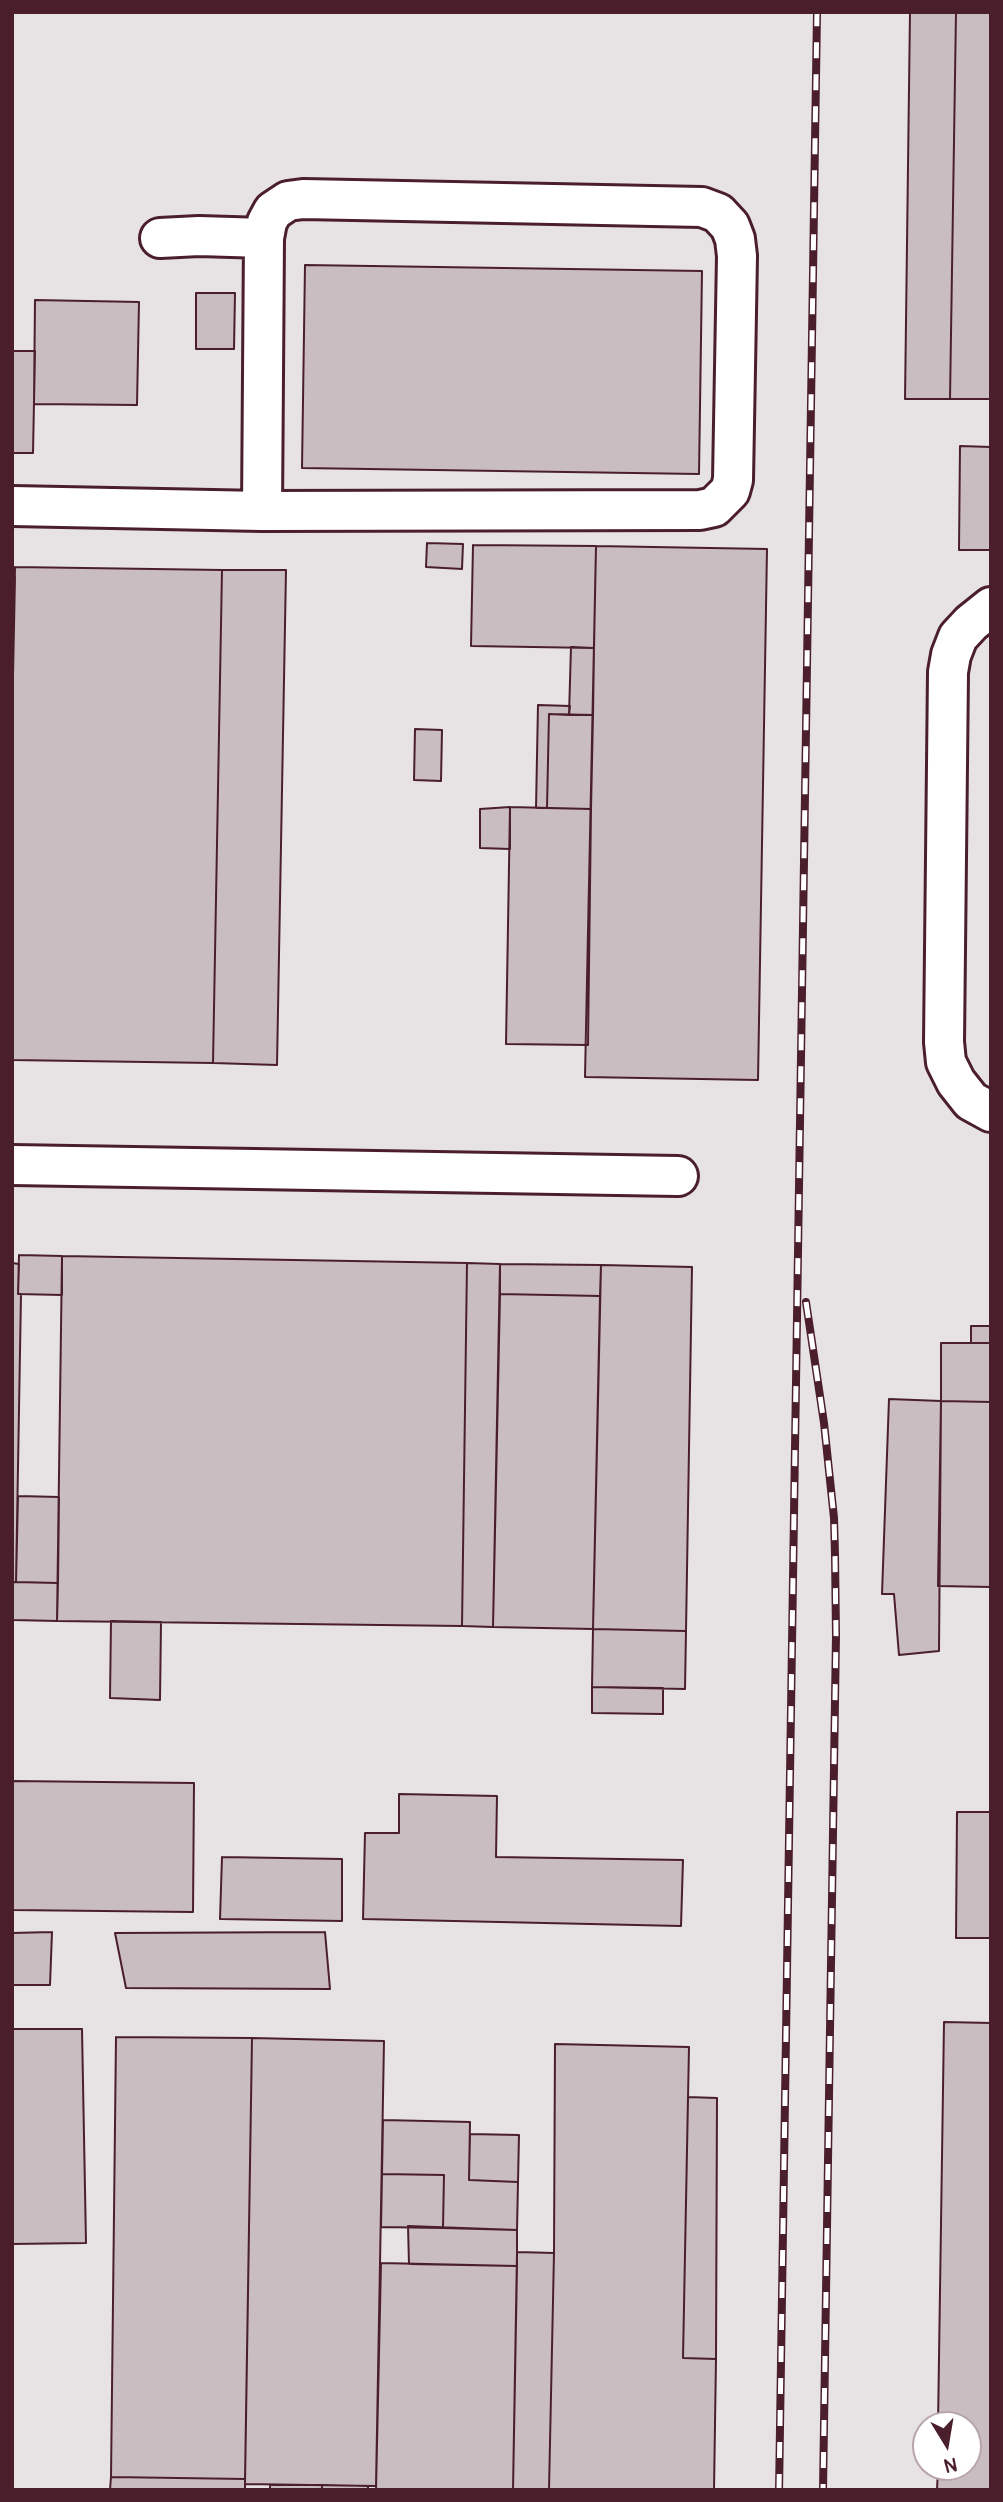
<!DOCTYPE html>
<html>
<head>
<meta charset="utf-8">
<style>
	body { margin:0 }
	#map { position:relative; width:1003px; height:2502px; overflow:hidden; background:#f4f2f2; font-family:Pangolin,sans-serif }
	canvas { display:block }
	.frame { position:absolute; inset:0; border:14px solid #4a1f2b; pointer-events:none }
	.north { position:absolute; left:912px; top:2411px; width:70px; height:70px; box-sizing:border-box; background:#fff; border:2px solid #b7a5aa; border-radius:50%; rotate:169deg; font-size:19px; font-weight:700; line-height:28px; text-align:center; color:#4a1f2b }
	.north::after { content:''; display:block; margin:auto; width:24px; height:32px; background:#4a1f2b; clip-path:polygon(50% 0,100% 100%,50% 72%,0 100%) }
</style>
</head>
<body>
<div id="map">
<canvas width="1003" height="2502"></canvas>
<div class="frame"></div>
<div class="north">N</div>
</div>
<script>
const ctx = document.querySelector('canvas').getContext('2d');
ctx.lineJoin = 'round';
function paint(path, color) { ctx.fillStyle = color; ctx.fill(path, 'evenodd'); }
const toPath = rows => new Path2D(rows.map(r => 'M' + r).join(''));
function stroke(path, color, width, dash) { ctx.strokeStyle = color; ctx.lineWidth = width; ctx.lineCap = dash ? 'butt' : 'round'; ctx.setLineDash(dash || []); ctx.stroke(path); }
const built = toPath([
	[12,12,991,12,991,2490,12,2490],
	[926,2425,968,2425,968,2467,926,2467]
]);
const building = toPath([
	[910,12,956,12,950,399,905,399,910,12],
	[956,12,991,12,991,399,950,399,956,12],
	[305,265,702,271,699,474,302,468,305,265],
	[196,293,235,293,234,349,196,349,196,293],
	[35,300,139,302,137,405,34,404,35,300],
	[12,351,35,351,33,453,12,453,12,351],
	[960,446,991,447,991,550,959,550,960,446],
	[427,543,463,544,462,569,426,567,427,543],
	[473,545,596,546,594,648,471,646,473,545],
	[596,546,767,549,758,1080,585,1077,596,546],
	[15,567,222,570,213,1063,12,1060,12,725,15,567],
	[222,570,286,570,277,1065,213,1063,222,570],
	[12,577,15,577,12,725,12,577],
	[571,647,594,648,593,715,569,715,571,647],
	[538,705,570,706,569,715,549,714,547,808,536,808,538,705],
	[549,714,593,715,591,809,547,808,549,714],
	[415,729,442,730,441,781,414,780,415,729],
	[510,807,591,809,588,1045,506,1044,510,807],
	[510,807,510,849,480,848,480,809,510,807],
	[19,1255,62,1256,62,1295,18,1294,19,1255],
	[62,1256,467,1263,462,1626,57,1621,62,1256],
	[12,1263,19,1264,18,1294,21,1294,16,1582,13,1582,12,1620,12,1263],
	[467,1263,500,1264,493,1627,462,1626,467,1263],
	[500,1264,601,1265,600,1296,500,1294,500,1264],
	[601,1265,692,1267,686,1631,593,1629,601,1265],
	[500,1294,600,1296,593,1629,493,1627,500,1294],
	[971,1326,991,1326,991,1343,971,1343,971,1326],
	[941,1343,991,1343,991,1402,941,1401,941,1343],
	[889,1399,941,1401,939,1651,899,1655,894,1594,882,1594,889,1399],
	[941,1401,991,1402,991,1587,938,1586,941,1401],
	[18,1496,59,1497,58,1583,16,1582,18,1496],
	[13,1582,58,1583,57,1621,13,1620,13,1582],
	[111,1621,161,1622,160,1700,110,1698,111,1621],
	[593,1629,686,1631,685,1689,592,1687,593,1629],
	[592,1687,663,1688,663,1714,592,1713,592,1687],
	[12,1781,194,1783,193,1912,12,1910,12,1781],
	[399,1794,497,1796,496,1857,683,1860,681,1926,363,1919,365,1833,399,1833,399,1794],
	[957,1812,991,1812,991,1938,956,1938,957,1812],
	[222,1857,342,1859,342,1921,220,1919,222,1857],
	[52,1932,50,1985,12,1985,12,1933,52,1932],
	[325,1932,330,1989,126,1988,115,1933,325,1932],
	[944,2022,991,2023,991,2490,937,2490,938,2467,968,2467,968,2425,938,2425,944,2022],
	[12,2029,82,2029,86,2243,12,2244,12,2029],
	[116,2037,252,2038,245,2479,111,2477,116,2037],
	[252,2038,384,2041,376,2486,245,2484,252,2038],
	[555,2044,689,2047,683,2358,716,2359,714,2490,549,2490,554,2253,555,2044],
	[688,2097,717,2098,716,2359,683,2358,688,2097],
	[383,2120,470,2122,469,2180,518,2182,517,2230,443,2228,444,2175,382,2174,383,2120],
	[470,2134,519,2135,518,2182,469,2180,470,2134],
	[382,2174,444,2175,443,2228,381,2227,382,2174],
	[408,2226,517,2230,517,2266,409,2264,408,2226],
	[517,2252,554,2253,549,2490,513,2490,517,2252],
	[381,2263,517,2266,513,2490,376,2490,381,2263],
	[111,2477,245,2479,245,2490,110,2490,111,2477],
	[270,2485,322,2485,322,2490,270,2490,270,2485],
	[322,2485,368,2486,368,2490,322,2490,322,2485]
]);
const minor = toPath([
	[160,238,199,236,264,238],
	[12,506,262,511,700,510,714,507,730,491,733,480,737,256,735,239,730,226,718,213,702,207,303,199,288,201,273,211,267,222,264,238,262,511],
	[991,607,971,623,958,637,951,655,948,672,944,1042,946,1062,956,1082,971,1101,991,1112],
	[12,1165,678,1176]
]);
const rail = toPath([
	[806,1302,824,1423,834,1518,835,1555,836,1635,823,2490],
	[779,2490,817,12]
]);
paint(built, '#e7e2e3');
paint(building, '#cabdc1');
stroke(building, '#4a1f2b', 2);
stroke(minor, '#4a1f2b', 44);
stroke(minor, '#fff', 38);
stroke(rail, '#4a1f2b', 8);
stroke(rail, '#fff', 5, [16]);
</script>
</body>
</html>
